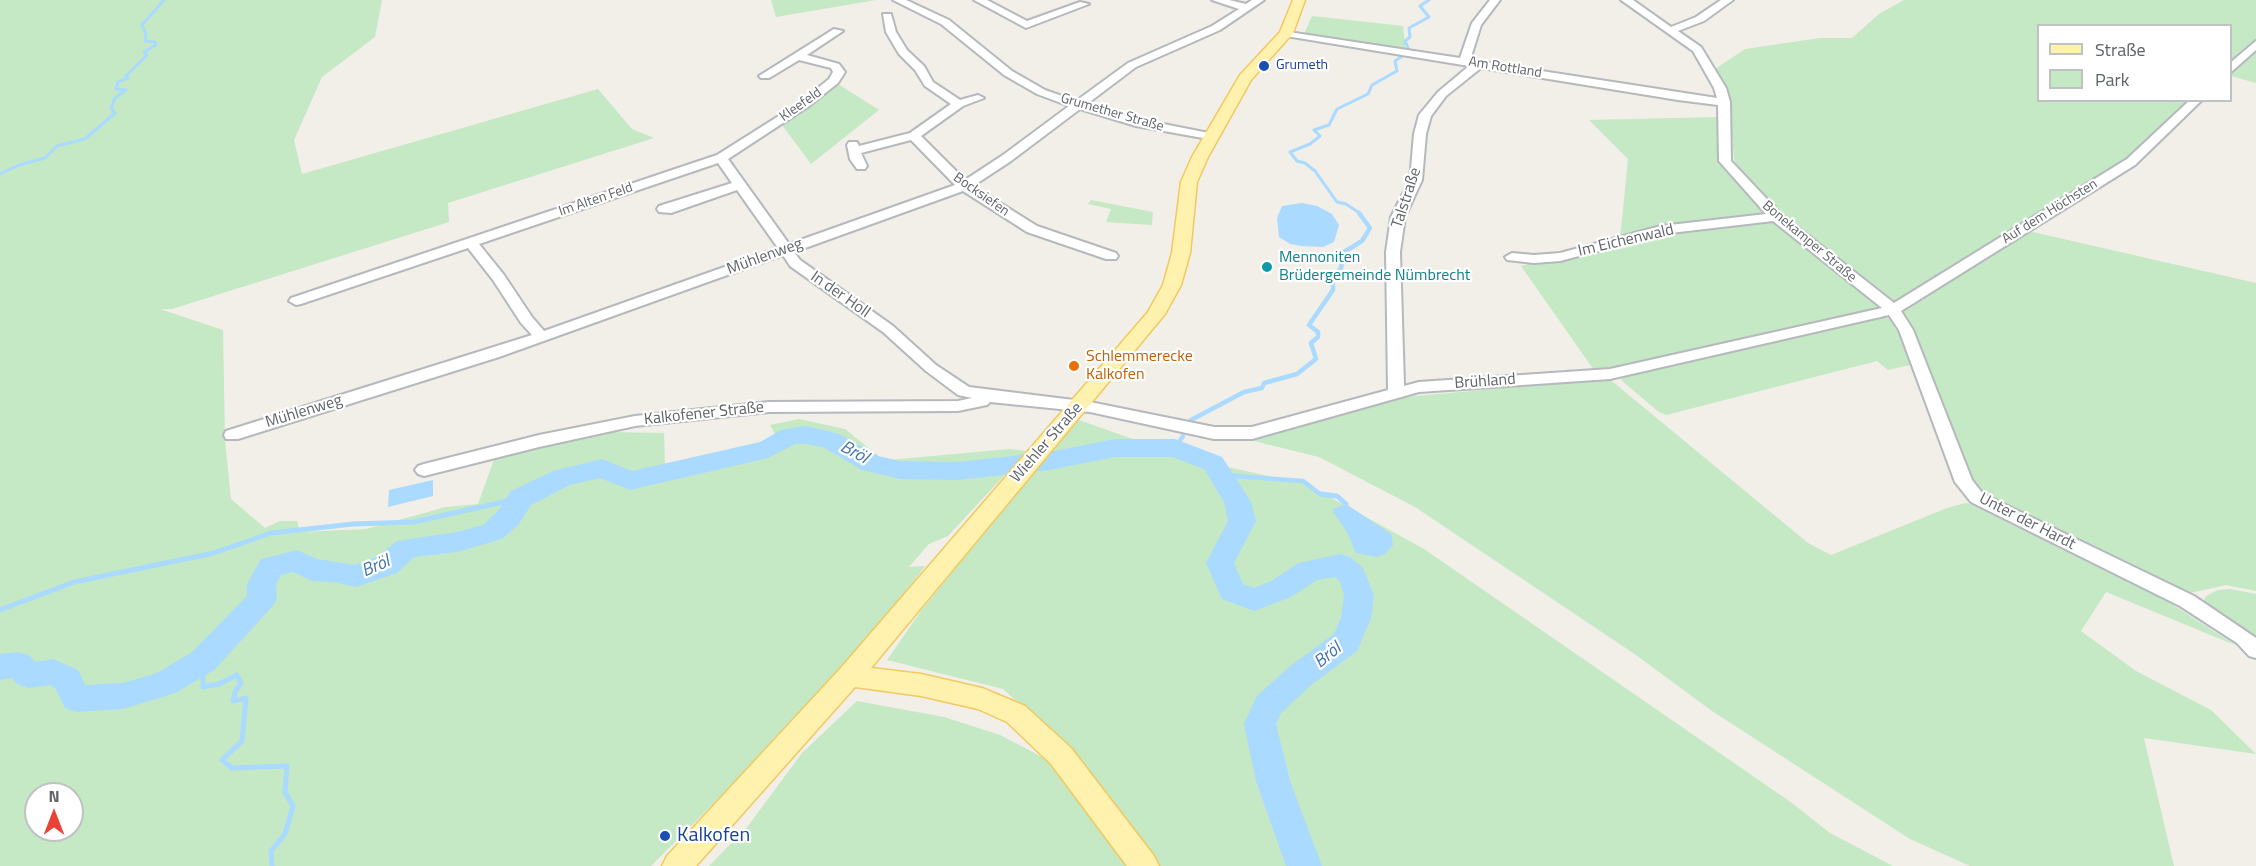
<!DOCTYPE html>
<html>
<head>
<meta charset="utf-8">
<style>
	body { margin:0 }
	#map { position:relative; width:2256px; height:866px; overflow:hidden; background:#f1efe8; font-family:"Titillium Web",sans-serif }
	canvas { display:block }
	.legend { position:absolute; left:2037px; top:24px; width:195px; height:78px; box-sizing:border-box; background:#fff; border:2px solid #bfc1c3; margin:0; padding:8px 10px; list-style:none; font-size:18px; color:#5f6368 }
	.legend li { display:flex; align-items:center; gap:12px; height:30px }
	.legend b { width:30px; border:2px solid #bfc1c3 }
	.north { position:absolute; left:24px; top:782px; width:60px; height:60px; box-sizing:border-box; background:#fff; border:2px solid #bfc1c3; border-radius:50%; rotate:0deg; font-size:16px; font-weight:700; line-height:24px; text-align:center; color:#5f6368 }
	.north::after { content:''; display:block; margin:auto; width:21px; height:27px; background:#ea4335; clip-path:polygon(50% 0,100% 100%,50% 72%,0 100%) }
</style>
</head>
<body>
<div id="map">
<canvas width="2256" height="866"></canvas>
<ul class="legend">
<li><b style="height:8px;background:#fff2af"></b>Straße</li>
<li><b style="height:16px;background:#c5e8c5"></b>Park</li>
</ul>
<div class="north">N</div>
</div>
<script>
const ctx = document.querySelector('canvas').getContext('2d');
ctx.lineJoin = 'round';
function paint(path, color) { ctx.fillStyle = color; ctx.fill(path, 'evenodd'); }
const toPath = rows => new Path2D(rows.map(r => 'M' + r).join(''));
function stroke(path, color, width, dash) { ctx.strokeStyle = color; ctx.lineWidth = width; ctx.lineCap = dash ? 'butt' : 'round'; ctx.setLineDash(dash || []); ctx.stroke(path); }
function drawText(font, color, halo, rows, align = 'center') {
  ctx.font = font + ' "Titillium Web",sans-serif'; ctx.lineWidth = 4.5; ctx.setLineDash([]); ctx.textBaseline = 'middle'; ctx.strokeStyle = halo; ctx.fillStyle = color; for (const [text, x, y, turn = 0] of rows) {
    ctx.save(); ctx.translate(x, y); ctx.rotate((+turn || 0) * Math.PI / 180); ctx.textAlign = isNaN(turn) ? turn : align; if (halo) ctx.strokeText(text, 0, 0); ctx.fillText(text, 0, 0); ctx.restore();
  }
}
const green = toPath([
	[0,0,382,0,375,37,322,77,294,140,302,174,598,89,632,129,654,138,448,203,449,222,172,309,160,309,223,330,225,441,231,499,265,528,280,521,297,521,300,532,366,529,446,507,478,504,496,454,608,432,664,433,665,466,715,458,755,446,777,438,770,425,799,419,845,429,882,459,889,460,1009,449,1027,451,948,536,929,544,909,567,925,566,847,670,651,866,0,866],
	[36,794,72,794,72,830,36,830],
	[771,0,876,0,776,17],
	[1904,0,2256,0,2256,83,2231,76,2230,26,2038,26,2038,100,2188,101,2127,157,2089,185,1899,303,1890,302,1787,220,1735,170,1728,91,1715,69,1745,49,1820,38,1852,38,1879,14],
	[1312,16,1403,26,1406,51,1304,34],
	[838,84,879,110,811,164,782,125],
	[1719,117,1720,160,1772,216,1620,239,1628,159,1589,120],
	[1091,200,1153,212,1152,225,1106,222,1111,209,1088,204],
	[1775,220,1883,308,1596,373,1521,266,1657,233],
	[2024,230,2256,283,2256,591,2226,585,2181,595,1983,498,1975,487,1911,336,1902,314,1903,309],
	[1879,317,1893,319,1897,323,1914,364,1888,370,1877,361,1666,415,1659,412,1622,381,1621,377,1622,374],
	[1607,379,1613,382,1808,543,1831,555,1947,508,1966,503,1978,506,2131,580,2167,601,2235,645,2106,592,2081,631,2136,671,2211,710,2256,754,2144,738,2174,866,1970,866,1910,839,1712,711,1636,655,1415,507,1319,457,1246,439,1404,397],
	[1076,419,1190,459,1306,484,1424,549,1792,803,1830,833,1893,866,1157,866,1062,742,1003,689,887,660,921,611],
	[2230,589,2256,594,2256,645,2205,607,2204,600,2206,596,2218,590],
	[857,701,944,717,1000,735,1046,759,1131,866,709,866,748,826,802,753]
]);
const water = toPath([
	[1302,203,1317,206,1332,214,1339,225,1334,242,1323,247,1302,246,1290,244,1279,237,1277,218,1282,206],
	[433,480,433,496,388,507,389,490],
	[1346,504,1391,534,1393,545,1385,554,1376,557,1356,553,1347,532,1333,512,1333,509]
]);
const streamFar2 = toPath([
	[1409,50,1405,41,1410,37,1409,28,1429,17,1420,6,1429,0],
	[0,174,19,165,45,158,57,146,85,139,115,113,111,108,115,98,126,90,116,89,118,82,128,78,126,76,147,55,144,52,156,45,155,42,145,41,146,34,142,25,164,0],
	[1361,214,1346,204,1337,202,1315,171,1305,163,1297,161,1290,152,1310,144,1320,136,1314,130,1329,125,1337,109,1368,94,1372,85,1397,71,1395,61,1404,55]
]);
const streamFar1 = toPath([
	[1191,420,1244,392,1262,388,1264,383,1297,374,1316,359,1311,343,1318,337,1318,332,1309,325,1333,290,1333,278,1341,268,1344,252,1362,241,1370,228,1359,213],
	[1175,448,1183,436],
	[1221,475,1303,481,1320,494,1334,496]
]);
const stream = toPath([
	[1321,494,1337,496,1346,504],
	[0,610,74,582,214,553,271,533,353,524,414,522,521,498],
	[203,661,203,687,219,684,237,675,241,683,235,692,233,701,246,698,242,741,222,760,232,768,287,766,285,792,293,806,285,834,271,851,272,866]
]);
const river = toPath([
	[806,426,839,434,878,456,900,461,958,462,1049,452,1115,439,1175,439,1222,457,1251,502,1256,521,1234,563,1243,584,1254,588,1271,581,1299,563,1340,554,1350,557,1363,568,1374,595,1371,618,1357,651,1311,685,1281,713,1276,724,1290,781,1322,866,1286,866,1256,781,1244,724,1257,696,1289,667,1334,634,1341,618,1344,595,1340,582,1335,577,1317,580,1291,597,1254,611,1222,599,1206,563,1228,521,1224,502,1204,469,1172,457,1115,457,1049,470,958,480,900,479,862,470,823,447,806,444,795,444,768,458,630,490,600,478,570,485,531,505,518,525,502,539,457,552,414,557,397,573,356,587,333,582,312,581,293,572,281,575,276,584,277,599,272,607,214,670,177,692,166,696,123,709,76,712,65,708,55,688,50,685,28,688,17,684,12,678,0,680,0,654,19,652,30,656,35,662,53,659,78,670,85,685,123,683,157,673,192,652,247,596,247,584,261,559,297,550,317,559,355,565,377,557,397,541,457,532,483,525,498,511,511,491,553,471,602,459,632,471,760,442,781,430,806,426]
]);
const minor = toPath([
	[893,0,906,0,949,20,1012,71,1045,90,1076,101,1128,63,1212,26,1239,9,1212,0,1229,0,1246,4,1252,0,1264,0,1220,30,1136,67,1087,104,1138,119,1214,134,1214,140,1136,126,1080,109,1011,161,973,186,1037,226,1116,253,1118,256,1116,259,1106,259,1027,232,963,191,794,252,800,260,893,326,936,365,969,387,1090,402,1214,427,1252,427,1388,390,1386,252,1391,217,1410,180,1414,134,1419,115,1438,92,1469,66,1286,36,1282,35,1282,31,1460,58,1472,23,1490,0,1500,0,1481,25,1470,60,1717,98,1714,88,1693,51,1621,0,1633,0,1671,27,1696,17,1721,0,1733,0,1704,21,1678,31,1701,47,1726,88,1730,102,1731,161,1781,214,1894,303,2127,159,2190,100,2202,100,2135,165,1901,311,1913,330,1972,480,1983,494,2194,596,2256,638,2256,658,2249,656,2237,643,2180,606,1971,502,1955,482,1899,330,1889,315,1610,379,1419,392,1252,439,1214,439,1090,412,990,402,987,405,958,411,769,412,635,426,539,447,424,476,418,474,415,470,418,466,424,464,539,435,635,416,769,402,958,401,972,398,958,395,926,371,883,332,790,266,783,255,499,357,238,439,226,439,224,435,226,431,532,335,521,323,493,280,468,248,301,304,296,305,289,301,291,298,717,155,801,102,829,79,833,72,831,68,799,60,769,78,761,78,759,76,834,29,843,31,807,55,839,64,845,72,838,83,809,106,728,159,789,244,955,185,911,140,861,153,867,166,865,169,857,169,850,159,847,145,849,142,857,142,859,146,910,133,951,104,925,86,915,70,899,54,886,32,883,14,891,14,896,32,907,50,924,66,933,82,960,100,978,95,984,98,963,106,921,136,965,180,1003,155,1069,106,1037,94,1004,75,941,24,893,0],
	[1481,68,1678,100,1718,105,1719,161,1766,214,1661,226,1560,253,1534,255,1512,253,1505,257,1507,260,1534,263,1560,261,1662,234,1773,221,1882,308,1610,369,1419,382,1404,386,1400,252,1405,217,1422,180,1426,134,1431,116,1446,96,1481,68],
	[718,163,732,183,659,206,657,209,659,212,671,213,737,190,778,248,544,331,532,317,504,275,479,244,718,163],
	[974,0,987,0,1027,21,1080,2,1089,4,1026,28,974,0],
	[2256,41,2256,50,2230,73,2230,63,2256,41]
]);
const major = toPath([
	[1293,0,1305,0,1293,33,1251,80,1208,157,1197,182,1190,253,1181,285,1165,314,871,668,921,674,982,688,1025,706,1071,748,1154,856,1159,866,1127,866,1051,764,1007,722,978,709,921,696,855,687,696,866,662,866,667,856,840,669,1148,312,1163,285,1172,253,1181,182,1192,157,1240,75,1280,32,1293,0]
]);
const markers = [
	[1264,66,6,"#1a4fb4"],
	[1267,267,6,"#0f9aa8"],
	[1074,366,6,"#e8710a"],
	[665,836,6,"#1a4fb4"]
];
const farTransitnames = [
	["Grumeth",1276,66]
];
const farStreetnames = [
	["Am Rottland",1505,68,9],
	["Kleefeld",801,105,-35],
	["Grumether Straße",1112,113,16],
	["Bocksiefen",981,195,35],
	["Im Alten Feld",596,200,-19],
	["Auf dem Höchsten",2050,212,-32],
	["Bonekamper Straße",1809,242,40]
];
const streetNames = [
	["Talstraße",1407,198,-72],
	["Im Eichenwald",1626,241,-13],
	["Mühlenweg",765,257,-20],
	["In der Holl",840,295,35],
	["Brühland",1485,382,-4],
	["Mühlenweg",304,412,-17],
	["Kalkofener Straße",704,414,-6],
	["Wiehler Straße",1047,443,-49],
	["Unter der Hardt",2027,522,27]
];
const cultureNames = [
	["Mennoniten",1279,258],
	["Brüdergemeinde Nümbrecht",1279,276]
];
const foodNames = [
	["Schlemmerecke",1086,357],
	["Kalkofen",1086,375]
];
const waterNames = [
	["Bröl",854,453,29],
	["Bröl",376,567,-24],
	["Bröl",1328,656,-39]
];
const nearTransitnames = [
	["Kalkofen",677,836]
];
paint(green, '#c5e8c5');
paint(water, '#aadaff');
stroke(streamFar2, '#aadaff', 3);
stroke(streamFar1, '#aadaff', 4.5);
stroke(stream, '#aadaff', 5);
paint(river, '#aadaff');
stroke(minor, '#b5b8bc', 4);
stroke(major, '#f2c960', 3);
paint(minor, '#fff');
paint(major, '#fff2af');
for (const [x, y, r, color] of markers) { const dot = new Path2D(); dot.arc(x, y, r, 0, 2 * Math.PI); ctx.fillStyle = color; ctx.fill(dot); stroke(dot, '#fff', 2); }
drawText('14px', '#164399', '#fff', farTransitnames, 'left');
drawText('14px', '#5f6368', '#fff', farStreetnames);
drawText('16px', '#5f6368', '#fff', streetNames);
drawText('16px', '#0d838f', '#fff', cultureNames, 'left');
drawText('16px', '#c56008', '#fff', foodNames, 'left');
drawText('italic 18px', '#4174aa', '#fff', waterNames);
drawText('20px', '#164399', '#fff', nearTransitnames, 'left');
</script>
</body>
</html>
